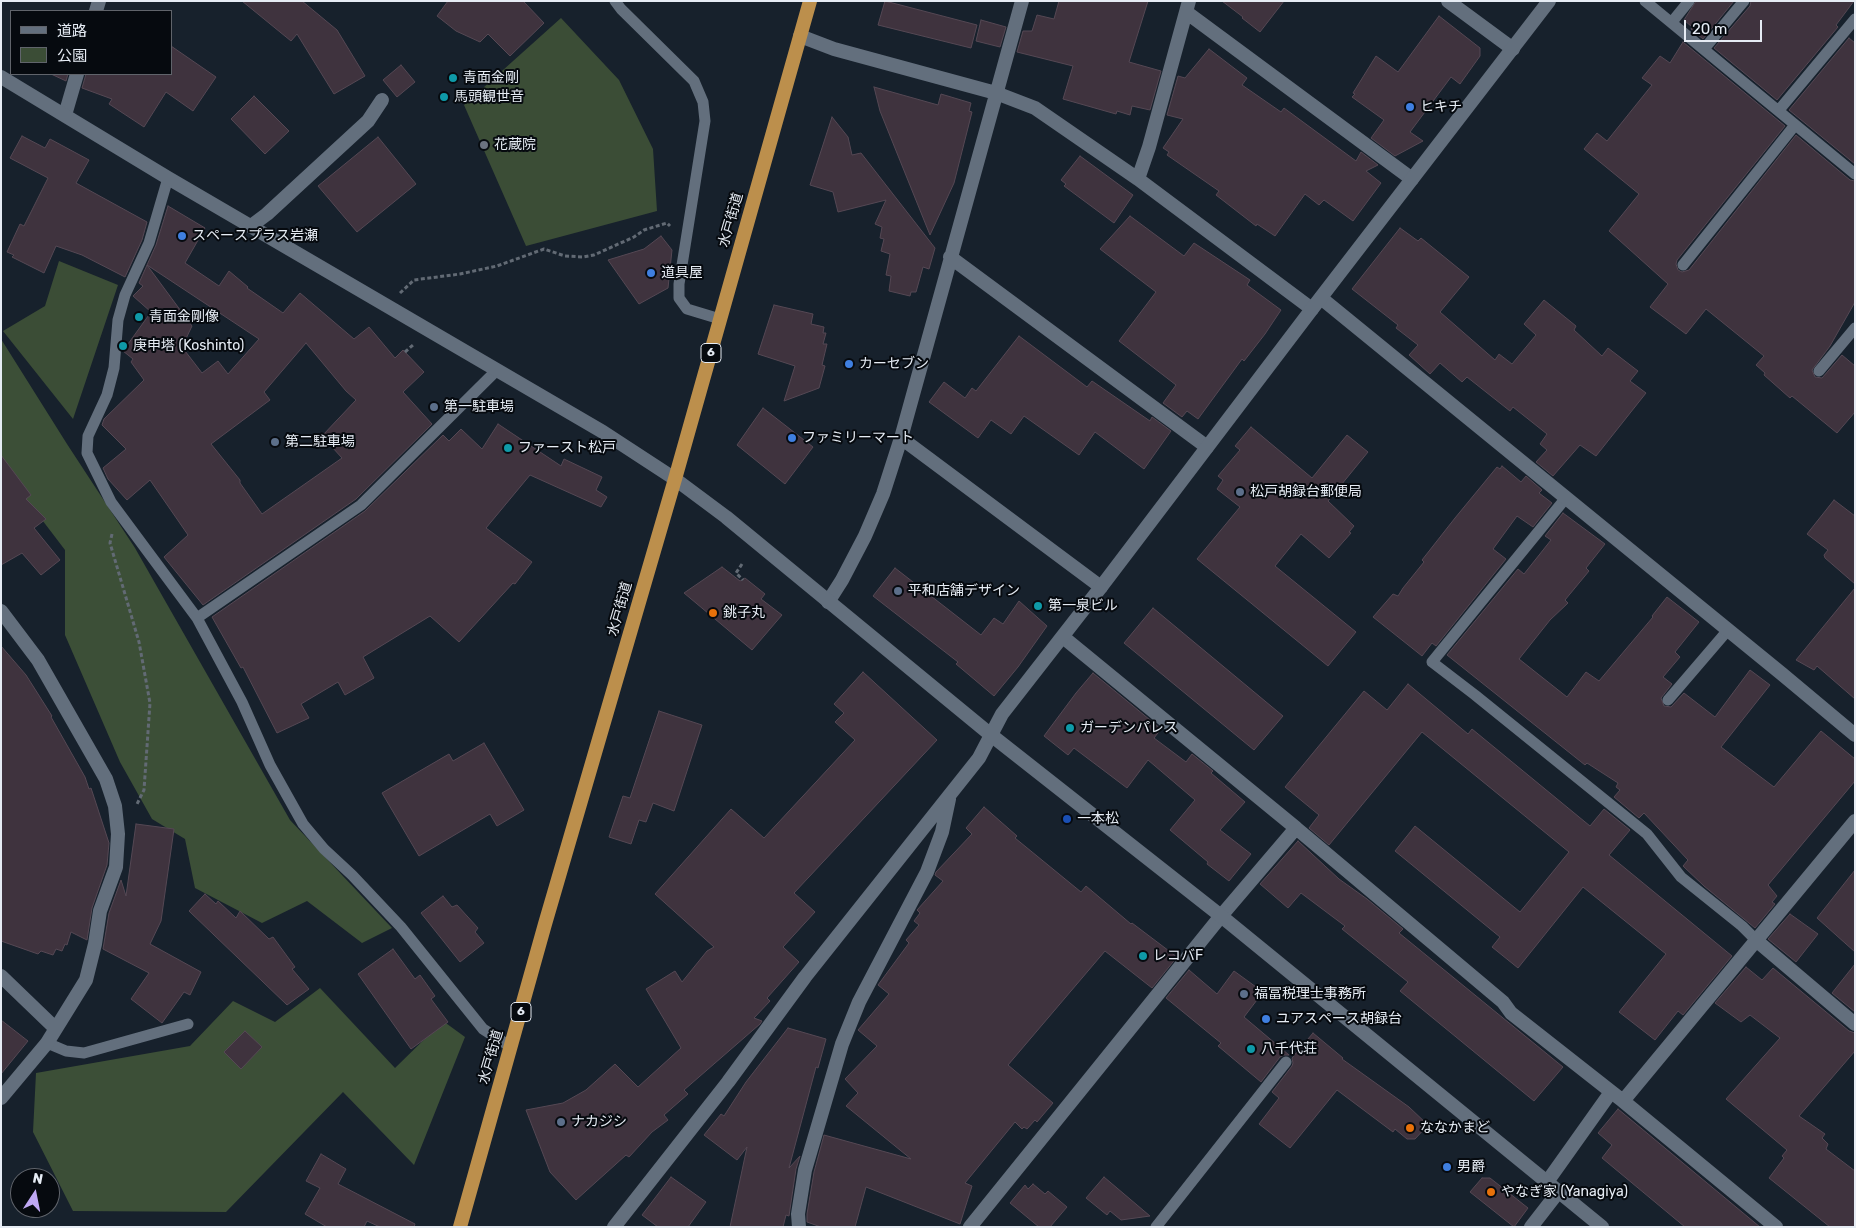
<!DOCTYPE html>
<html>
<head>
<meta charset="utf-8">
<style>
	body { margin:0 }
	#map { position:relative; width:1856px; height:1228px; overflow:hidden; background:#17212c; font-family:Rubik,"Noto Sans JP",sans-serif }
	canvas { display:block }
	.frame { position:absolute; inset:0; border:2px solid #e6ecf4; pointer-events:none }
	.legend { position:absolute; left:10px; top:10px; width:162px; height:65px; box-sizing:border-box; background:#060a0f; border:1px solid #60646b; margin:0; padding:6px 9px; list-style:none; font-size:15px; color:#e6ecf4 }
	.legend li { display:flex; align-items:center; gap:10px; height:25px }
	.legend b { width:25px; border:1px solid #60646b }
	.north { position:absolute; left:10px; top:1168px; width:50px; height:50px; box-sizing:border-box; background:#060a0f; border:1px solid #60646b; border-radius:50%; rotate:11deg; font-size:14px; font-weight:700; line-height:20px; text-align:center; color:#e6ecf4 }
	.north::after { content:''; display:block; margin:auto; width:18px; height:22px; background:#bfa8f4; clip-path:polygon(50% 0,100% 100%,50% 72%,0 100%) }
	.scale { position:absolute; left:1684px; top:20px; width:78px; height:22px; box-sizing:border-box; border:2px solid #e6ecf4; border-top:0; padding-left:6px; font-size:15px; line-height:18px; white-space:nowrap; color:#e6ecf4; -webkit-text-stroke:4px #060a0f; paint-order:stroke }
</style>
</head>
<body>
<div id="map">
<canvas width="1856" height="1228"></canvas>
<div class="frame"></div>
<ul class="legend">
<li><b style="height:6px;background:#636f7d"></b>道路</li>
<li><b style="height:14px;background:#3b4d36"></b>公園</li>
</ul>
<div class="north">N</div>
<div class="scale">20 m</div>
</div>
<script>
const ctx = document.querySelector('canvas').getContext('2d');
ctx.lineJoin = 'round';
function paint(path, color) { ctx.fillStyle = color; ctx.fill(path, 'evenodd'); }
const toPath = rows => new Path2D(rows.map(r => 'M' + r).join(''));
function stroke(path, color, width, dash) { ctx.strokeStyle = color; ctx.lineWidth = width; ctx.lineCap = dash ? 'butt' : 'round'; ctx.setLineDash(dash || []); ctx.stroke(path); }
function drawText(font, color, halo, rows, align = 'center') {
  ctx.font = font + ' Rubik,"Noto Sans JP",sans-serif'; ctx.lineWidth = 4; ctx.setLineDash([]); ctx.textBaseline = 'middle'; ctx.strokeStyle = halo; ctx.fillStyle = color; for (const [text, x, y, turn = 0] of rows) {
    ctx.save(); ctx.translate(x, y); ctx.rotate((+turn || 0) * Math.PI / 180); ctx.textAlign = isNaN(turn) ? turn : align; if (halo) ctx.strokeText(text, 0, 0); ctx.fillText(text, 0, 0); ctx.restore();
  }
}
const green = toPath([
	[561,18,619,80,653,149,657,211,526,246,464,105],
	[59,261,118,285,73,419,3,331,45,306]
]);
const forest = toPath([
	[1,339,67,444,135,548,290,820,392,928,362,943,307,901,262,923,195,888,185,839,152,819,120,762,65,635,65,550,1,466],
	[320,988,395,1068,443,1021,465,1037,414,1165,343,1092,226,1212,73,1211,33,1132,36,1073,190,1046,233,1001,275,1022]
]);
const building = toPath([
	[242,1,302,1,337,30,365,76,334,94,297,34,291,41,242,1],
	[448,1,523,1,544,23,510,56,488,34,480,42,456,31,437,16,448,1],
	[885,1,977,25,971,48,878,25,885,1],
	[1059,1,1148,1,1129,62,1161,71,1150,110,1132,106,1130,115,1117,111,1116,114,1063,99,1073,66,1017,52,1023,31,1032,31,1037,15,1054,19,1059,1],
	[1222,1,1284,1,1260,32,1242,18,1243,17,1222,1],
	[1696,1,1734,1,1703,39,1691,29,1692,27,1684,20,1696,1],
	[1751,1,1854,1,1836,25,1838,27,1777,100,1714,48,1750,6,1751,1],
	[1439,16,1480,48,1480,56,1460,84,1451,77,1410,132,1423,141,1395,156,1371,138,1384,120,1352,97,1355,94,1353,93,1376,56,1398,72,1439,16],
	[981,20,1006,27,1000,47,976,41,981,20],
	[1849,38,1855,43,1855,164,1789,110,1849,38],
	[1683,42,1785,126,1677,260,1676,264,1678,270,1682,272,1689,270,1796,135,1850,180,1855,181,1855,302,1830,346,1812,370,1815,377,1822,378,1842,355,1855,366,1855,412,1837,433,1792,396,1790,398,1764,375,1765,373,1756,365,1764,356,1706,309,1686,334,1650,307,1668,284,1609,231,1639,194,1584,149,1597,133,1607,141,1652,85,1642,78,1660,56,1670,63,1683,42],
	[171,46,216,77,193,111,166,92,144,127,109,104,112,99,82,88,86,74,171,74,171,46],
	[1209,49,1247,78,1242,85,1281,112,1284,108,1356,161,1361,152,1378,165,1366,171,1381,183,1353,221,1324,200,1319,205,1305,194,1275,236,1257,224,1256,226,1216,195,1219,191,1167,155,1169,152,1163,148,1183,119,1167,115,1178,76,1185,78,1209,49],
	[401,65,415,82,397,97,383,80,401,65],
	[51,74,68,74,66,81,51,74],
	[874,87,938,105,941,94,971,103,969,111,972,112,954,183,930,235,880,111,874,87],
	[254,96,289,131,265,154,231,119,254,96],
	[832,117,848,137,852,155,861,153,935,248,929,269,923,267,916,292,911,292,910,296,889,291,891,276,886,275,890,254,881,251,884,239,880,238,882,227,875,224,886,200,838,212,833,192,810,185,832,117],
	[22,136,45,148,50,139,89,160,76,183,147,222,142,240,125,277,82,255,56,246,44,273,12,257,14,255,7,252,20,224,24,226,48,178,10,158,22,136],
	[378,137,416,184,357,232,318,186,378,137],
	[1080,156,1133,195,1114,223,1064,186,1066,184,1061,180,1080,156],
	[168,206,205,228,185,263,219,286,229,271,248,287,247,288,283,313,300,293,354,339,369,327,395,358,403,350,424,372,403,392,432,424,356,499,203,605,164,557,188,535,150,480,127,500,108,479,103,468,126,449,102,425,104,419,144,380,131,362,133,359,123,351,151,312,133,296,143,286,139,283,147,265,192,326,182,347,202,373,218,361,228,374,259,339,147,265,156,245,168,206],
	[306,343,346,391,356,400,322,436,342,458,262,514,240,483,240,480,211,444,270,400,264,392,306,343],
	[1130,216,1184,256,1194,243,1250,280,1247,285,1281,310,1265,334,1244,361,1242,359,1198,419,1187,411,1182,417,1163,403,1176,385,1119,341,1156,292,1100,249,1130,216],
	[1400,228,1418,241,1421,238,1469,277,1440,312,1495,360,1499,354,1512,364,1536,335,1524,324,1544,300,1576,326,1574,330,1602,356,1608,348,1638,371,1630,381,1646,393,1596,456,1580,445,1553,476,1536,462,1547,450,1540,444,1547,434,1513,407,1510,411,1467,377,1462,382,1440,363,1430,374,1409,355,1418,345,1396,328,1398,325,1352,289,1400,228],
	[661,236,672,250,668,288,639,304,608,260,644,249,661,236],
	[774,305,813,314,811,324,824,327,823,333,826,333,823,344,827,344,822,365,825,366,819,388,784,401,795,366,758,354,774,305],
	[1019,336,1087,387,1092,381,1150,421,1152,417,1171,431,1144,469,1095,432,1079,455,1024,416,1011,434,991,420,978,438,929,402,944,382,965,398,972,388,976,391,1019,336],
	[763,408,813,447,785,484,737,445,763,408],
	[498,424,561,466,564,459,602,477,596,490,607,497,601,507,530,475,486,528,532,562,515,584,513,583,459,642,430,616,363,657,374,678,345,695,338,682,301,704,309,718,277,733,243,667,241,668,212,617,365,511,443,435,449,441,461,429,482,449,498,424],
	[1251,427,1312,478,1347,435,1368,452,1328,501,1354,526,1349,532,1351,533,1329,558,1301,534,1275,566,1356,632,1328,666,1197,559,1240,507,1217,489,1223,480,1218,476,1240,450,1235,446,1251,427],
	[1,455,31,495,26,499,46,519,34,528,60,560,41,575,22,553,1,565,1,455],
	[1502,466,1521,482,1526,476,1542,490,1539,493,1552,503,1533,527,1517,516,1493,549,1506,559,1436,646,1432,643,1422,656,1373,617,1393,594,1398,596,1403,588,1424,562,1422,560,1455,518,1497,467,1500,469,1502,466],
	[1834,500,1855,516,1855,584,1825,558,1824,555,1828,550,1807,534,1834,500],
	[1563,513,1605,544,1586,568,1589,571,1565,600,1568,603,1550,620,1519,659,1567,697,1586,672,1599,681,1653,617,1652,616,1667,597,1699,622,1675,652,1680,657,1663,677,1672,684,1661,698,1664,706,1671,707,1684,693,1715,717,1750,670,1770,685,1721,747,1774,787,1821,731,1855,759,1855,781,1768,885,1777,896,1772,902,1775,904,1755,928,1704,886,1683,866,1688,860,1644,813,1639,818,1614,797,1620,790,1616,787,1618,783,1587,763,1585,765,1447,655,1518,569,1524,574,1551,540,1545,536,1563,513],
	[722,567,740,581,745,578,765,594,761,599,782,615,752,650,684,593,722,567],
	[895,568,981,635,994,618,1003,624,1019,601,1047,626,1018,667,994,696,956,664,958,662,873,596,895,568],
	[1855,588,1855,699,1817,666,1814,670,1796,660,1855,588],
	[1153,608,1283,716,1254,750,1124,643,1153,608],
	[1,646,26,675,52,716,51,717,85,777,89,789,91,788,109,843,107,865,92,908,87,940,71,932,67,945,65,944,62,951,56,949,53,955,41,951,38,954,1,941,1,646],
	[863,672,937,740,794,893,815,912,783,947,799,962,767,998,770,1001,754,1018,762,1021,760,1024,684,1090,688,1094,664,1115,668,1120,652,1132,629,1157,626,1155,576,1200,550,1172,526,1110,563,1103,586,1090,615,1064,638,1087,681,1048,646,989,675,971,682,982,707,951,714,947,655,894,731,809,764,838,855,740,835,722,844,713,834,704,863,672],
	[1093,673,1161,729,1154,738,1186,762,1192,754,1213,771,1211,773,1245,802,1220,830,1251,854,1229,881,1207,864,1208,862,1170,830,1195,800,1148,760,1127,788,1074,748,1068,755,1044,736,1076,693,1093,673],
	[1408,684,1468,734,1472,729,1590,826,1604,809,1630,830,1609,855,1732,956,1683,1015,1678,1011,1655,1040,1619,1012,1666,954,1583,887,1518,968,1492,947,1500,937,1395,851,1415,826,1520,912,1569,852,1422,732,1329,845,1309,828,1319,815,1285,787,1364,691,1387,710,1408,684],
	[659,711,702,725,674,811,653,803,646,822,639,820,631,844,609,837,623,796,630,798,659,711],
	[484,743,524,810,497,826,490,814,419,856,382,793,449,754,453,761,484,743],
	[984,807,1017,836,1015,838,1081,892,1086,886,1131,924,1132,923,1177,957,1152,988,1105,951,1008,1065,1053,1103,1037,1122,1035,1120,1027,1129,1024,1127,1022,1129,1015,1122,965,1183,972,1186,960,1224,866,1187,855,1227,821,1227,807,1222,807,1214,814,1172,824,1135,911,1159,846,1106,858,1093,845,1079,877,1046,858,1030,889,994,878,985,909,943,906,940,919,925,914,921,920,913,917,910,943,881,935,875,936,872,972,834,966,828,984,807],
	[136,824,174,829,161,921,150,944,201,972,190,995,184,992,162,1023,131,999,149,973,103,949,109,913,121,880,126,896,136,824],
	[1298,841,1339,879,1367,899,1403,929,1399,933,1563,1067,1534,1101,1400,991,1408,982,1342,929,1345,926,1301,893,1288,908,1260,884,1298,841],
	[1855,870,1855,952,1817,918,1855,870],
	[205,894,216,904,218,901,236,918,240,911,269,939,273,937,295,967,292,969,309,989,287,1005,189,911,205,894],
	[443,896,452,907,457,905,478,928,475,932,484,943,460,962,421,913,443,896],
	[1790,914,1818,934,1796,962,1768,939,1790,914],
	[393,949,415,979,420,975,435,996,431,999,448,1022,411,1049,358,974,393,949],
	[1855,964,1855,1012,1832,993,1855,964],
	[1746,967,1762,980,1773,968,1849,1031,1855,1033,1855,1051,1799,1116,1825,1134,1822,1138,1828,1144,1826,1149,1855,1171,1855,1227,1830,1227,1769,1178,1784,1158,1782,1156,1787,1150,1726,1099,1780,1038,1750,1015,1741,1022,1715,1003,1746,967],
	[1189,970,1217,994,1234,971,1263,992,1244,1017,1289,1055,1284,1055,1280,1057,1261,1082,1218,1046,1221,1043,1166,998,1189,970],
	[1,1020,28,1041,1,1074,1,1020],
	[788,1028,826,1039,818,1068,816,1067,789,1168,800,1156,796,1169,789,1216,786,1215,783,1227,730,1227,747,1147,737,1160,704,1135,721,1114,724,1116,746,1082,788,1028],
	[245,1031,262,1047,241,1069,224,1052,245,1031],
	[1313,1033,1343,1058,1342,1059,1409,1107,1428,1125,1415,1139,1407,1139,1395,1129,1393,1132,1337,1090,1290,1148,1259,1124,1279,1098,1272,1092,1292,1066,1293,1063,1292,1058,1313,1033],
	[1618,1109,1760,1227,1685,1227,1602,1158,1612,1145,1598,1133,1618,1109],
	[321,1154,346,1169,338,1184,415,1224,414,1227,380,1227,367,1221,364,1227,327,1227,305,1214,320,1188,306,1181,321,1154],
	[671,1177,706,1202,688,1227,658,1227,642,1215,671,1177],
	[1104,1177,1150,1216,1121,1220,1110,1211,1107,1215,1086,1198,1104,1177],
	[1482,1178,1490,1178,1528,1208,1514,1227,1470,1192,1482,1178],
	[1033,1184,1045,1194,1048,1191,1067,1207,1050,1227,1039,1227,1010,1203,1025,1185,1028,1189,1033,1184]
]);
const path = toPath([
	[400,293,414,280,460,274,497,266,544,249,565,256,583,257,594,255,634,237,644,230,667,223,670,226],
	[405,352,413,345],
	[112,534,110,543,139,642,150,703,144,790,136,806],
	[742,564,736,573,743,580]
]);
const service = toPath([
	[615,1,621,9,694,81,703,102,705,121,679,284,679,298,687,309,720,319],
	[1645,1,1855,174],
	[1672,22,1689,1],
	[1704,49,1744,1],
	[1779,110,1855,19],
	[168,178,149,243,125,295,118,320,114,368,107,395,88,436,87,453,111,502,197,618,242,702,270,765,303,824,324,849,352,875,401,927,483,1029,511,1047],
	[1683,265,1795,125],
	[1819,371,1855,328],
	[1565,499,1432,662,1475,695,1647,834,1681,877,1742,926,1757,941],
	[197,618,361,505,497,370],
	[1668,700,1728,630],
	[47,1043,66,1051,84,1053,188,1024],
	[1156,1227,1286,1062]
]);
const pedestrian = toPath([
	[251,226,267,214,368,121,382,100]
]);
const minor = toPath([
	[1448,1,1513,49],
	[96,11,99,1],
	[1186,12,1412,179],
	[800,36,834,49,996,93,1035,108,1138,179,1312,309],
	[65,115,77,74],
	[1138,179,1149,147,1189,1],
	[950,257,1207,447],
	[1321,298,1782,674,1855,735],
	[901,438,1101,587],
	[828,602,842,580,865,536,883,494,901,438,1022,1],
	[1,611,38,660,106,779,115,806,118,834,116,867,100,911,95,944,86,980,47,1043,1,1098],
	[1296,828,1503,1002,1511,1013,1623,1101,1776,1227],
	[1757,941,1855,1024],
	[1,976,55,1028],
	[1623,1101,1855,821],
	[1547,1182,1611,1092],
	[614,1227,728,1082,805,977,979,758,991,735],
	[799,1227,798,1214,805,1170,842,1044,859,1002,927,872,942,832,949,799],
	[970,1227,1221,916,1296,828,1063,637],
	[1531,1227,1559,1191]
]);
const tertiary = toPath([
	[1,77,168,178,603,432,675,479,726,517,991,735,1221,916,1602,1227],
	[991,735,1002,714,1101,587,1312,309,1549,1]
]);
const trunk = toPath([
	[460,1227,545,924,675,479,810,1]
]);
const markers = [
	[453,78,5,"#0f9aa8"],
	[444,97,5,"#0f9aa8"],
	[1410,107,5,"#3f7fe0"],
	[484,145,5,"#6b7280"],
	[182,236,5,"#3f7fe0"],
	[651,273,5,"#3f7fe0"],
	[139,317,5,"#0f9aa8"],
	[123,346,5,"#0f9aa8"],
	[849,364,5,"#3f7fe0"],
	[434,407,5,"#5c6f8a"],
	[792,438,5,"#3f7fe0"],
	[275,442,5,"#5c6f8a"],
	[508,448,5,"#0f9aa8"],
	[1240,492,5,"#5c6f8a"],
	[898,591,5,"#5c6f8a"],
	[1038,606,5,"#0f9aa8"],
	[713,613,5,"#e8710a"],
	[1070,728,5,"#0f9aa8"],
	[1067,819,5,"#1a4fb4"],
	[1143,956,5,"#0f9aa8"],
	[1244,994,5,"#5c6f8a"],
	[1266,1019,5,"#3f7fe0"],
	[1251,1049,5,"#0f9aa8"],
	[561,1122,5,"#5c6f8a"],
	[1410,1128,5,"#e8710a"],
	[1447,1167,5,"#3f7fe0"],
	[1491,1192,5,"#e8710a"]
];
const shields = [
	[711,353,20],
	[521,1012,20]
];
const shieldNames = [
	["6",711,353],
	["6",521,1012]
];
const poiNames = [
	["青面金剛",463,78],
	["馬頭観世音",454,97],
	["ヒキチ",1420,107],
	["花蔵院",494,145],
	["スペースプラス岩瀬",192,236],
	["道具屋",661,273],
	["青面金剛像",149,317],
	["庚申塔 (Koshinto)",133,346],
	["カーセブン",859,364],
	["第一駐車場",444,407],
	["ファミリーマート",802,438],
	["第二駐車場",285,442],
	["ファースト松戸",518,448],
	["松戸胡録台郵便局",1250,492],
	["平和店舗デザイン",908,591],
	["第一泉ビル",1048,606],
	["銚子丸",723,613],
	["ガーデンパレス",1080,728],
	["一本松",1077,819],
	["レコバF",1153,956],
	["福冨税理士事務所",1254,994],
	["ユアスペース胡録台",1276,1019],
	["八千代荘",1261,1049],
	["ナカジシ",571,1122],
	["ななかまど",1420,1128],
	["男爵",1457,1167],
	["やなぎ家 (Yanagiya)",1501,1192]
];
const streetNames = [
	["水戸街道",731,220,-74],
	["水戸街道",620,609,-74],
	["水戸街道",491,1057,-74]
];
paint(green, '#3b4d36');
paint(forest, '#3c4f37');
paint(building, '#3f333e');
stroke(building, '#554854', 1);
stroke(path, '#626a74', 3, [4, 2.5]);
stroke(service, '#636f7d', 11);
stroke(pedestrian, '#636f7d', 14);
stroke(minor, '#636f7d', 14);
stroke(tertiary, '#636f7d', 14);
stroke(trunk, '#bc8f4c', 14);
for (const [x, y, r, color] of markers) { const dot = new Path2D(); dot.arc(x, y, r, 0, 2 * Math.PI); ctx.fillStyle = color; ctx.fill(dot); stroke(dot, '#060a0f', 2); }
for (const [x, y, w] of shields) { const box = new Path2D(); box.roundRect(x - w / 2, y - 9.5, w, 19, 4); ctx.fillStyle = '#060a0f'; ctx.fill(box); stroke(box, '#e6ecf4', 1); }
drawText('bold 12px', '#e6ecf4', null, shieldNames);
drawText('14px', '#e6ecf4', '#060a0f', poiNames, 'left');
drawText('14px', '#e6ecf4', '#060a0f', streetNames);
</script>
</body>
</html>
